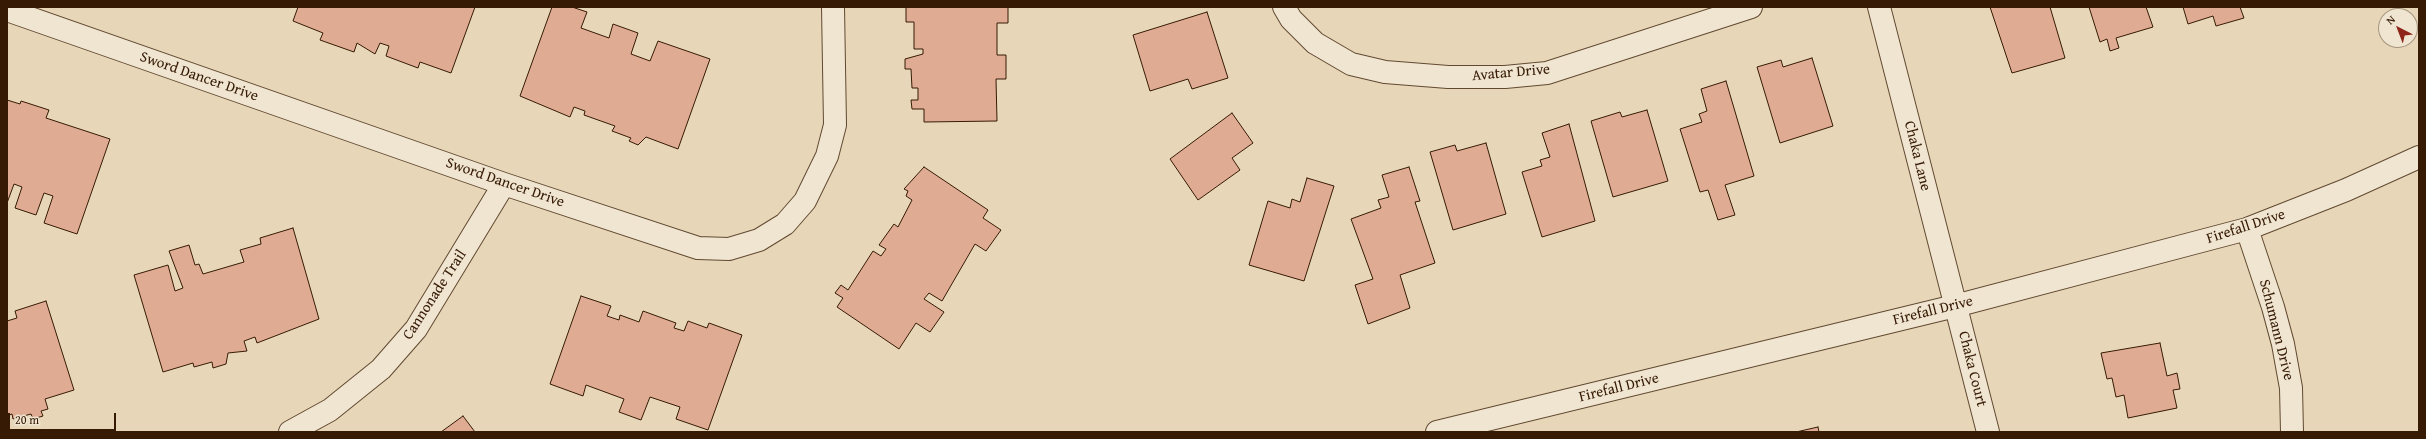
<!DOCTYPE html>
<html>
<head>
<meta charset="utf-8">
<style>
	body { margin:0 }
	#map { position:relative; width:2426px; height:439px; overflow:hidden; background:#e7d7b8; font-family:"Gentium Book Plus",serif }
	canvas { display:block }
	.frame { position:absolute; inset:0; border:8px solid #361a04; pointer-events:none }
	.north { position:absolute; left:2378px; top:8px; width:40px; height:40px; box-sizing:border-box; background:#efe5d1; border:1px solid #a5947f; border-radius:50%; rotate:318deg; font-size:11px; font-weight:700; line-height:16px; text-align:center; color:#361a04 }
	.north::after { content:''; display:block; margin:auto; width:14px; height:18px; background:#8f2418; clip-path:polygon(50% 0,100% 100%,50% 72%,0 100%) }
	.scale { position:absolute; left:8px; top:413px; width:108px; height:18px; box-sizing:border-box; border:2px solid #361a04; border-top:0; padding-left:5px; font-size:12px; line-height:14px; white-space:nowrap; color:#361a04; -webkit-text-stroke:3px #efe5d1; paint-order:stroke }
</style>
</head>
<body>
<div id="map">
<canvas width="2426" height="439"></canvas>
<div class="frame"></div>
<div class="north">N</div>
<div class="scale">20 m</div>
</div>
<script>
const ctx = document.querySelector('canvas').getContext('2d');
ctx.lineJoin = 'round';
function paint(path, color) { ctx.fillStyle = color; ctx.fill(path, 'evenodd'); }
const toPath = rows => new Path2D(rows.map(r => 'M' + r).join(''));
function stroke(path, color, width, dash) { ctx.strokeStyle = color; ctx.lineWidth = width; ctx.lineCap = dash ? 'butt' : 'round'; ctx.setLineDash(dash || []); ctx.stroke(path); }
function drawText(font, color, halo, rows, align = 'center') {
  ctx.font = font + ' "Gentium Book Plus",serif'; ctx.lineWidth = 3; ctx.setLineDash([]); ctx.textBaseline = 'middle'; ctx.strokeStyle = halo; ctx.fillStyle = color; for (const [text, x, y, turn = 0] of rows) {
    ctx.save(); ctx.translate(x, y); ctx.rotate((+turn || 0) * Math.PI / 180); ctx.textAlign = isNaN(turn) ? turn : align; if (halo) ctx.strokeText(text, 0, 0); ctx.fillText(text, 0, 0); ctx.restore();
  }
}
const building = toPath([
	[298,7,475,7,451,73,420,62,418,68,386,56,389,46,380,43,375,54,357,43,354,52,320,40,323,33,293,21,298,7],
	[552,7,572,7,587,12,581,28,609,38,613,24,638,33,631,54,650,61,658,41,710,59,678,149,646,137,638,145,629,141,631,138,612,131,615,126,584,115,585,111,574,107,570,117,520,96,552,7],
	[906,7,1008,7,1008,23,997,23,997,55,1006,55,1006,79,996,79,997,121,924,122,924,109,912,109,911,100,918,100,918,88,912,88,911,69,905,69,905,59,923,54,923,49,914,49,914,22,906,22,906,7],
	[1990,7,2050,7,2065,58,2012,73,1990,7],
	[2089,7,2146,7,2153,27,2116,38,2119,48,2110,51,2107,39,2100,42,2089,7],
	[2183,7,2240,7,2244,18,2216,26,2213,16,2188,24,2183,7],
	[1207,12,1228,78,1192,89,1188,79,1150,91,1133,35,1207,12],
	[1812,58,1833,126,1780,143,1757,67,1781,60,1783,67,1812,58],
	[1726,81,1754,176,1725,185,1735,215,1718,220,1708,190,1700,192,1680,129,1702,122,1699,114,1707,111,1701,89,1726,81],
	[7,100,20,104,21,101,49,110,46,118,110,139,77,234,44,223,53,196,44,193,36,215,15,208,22,187,14,184,7,203,7,100],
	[1647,110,1668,181,1613,197,1591,121,1620,112,1622,117,1647,110],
	[1232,113,1253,143,1232,158,1240,170,1198,200,1170,159,1232,113],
	[1569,124,1595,221,1542,237,1522,172,1542,166,1540,160,1550,157,1542,133,1569,124],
	[1486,143,1506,214,1453,230,1430,152,1455,145,1457,151,1486,143],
	[924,167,988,210,983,218,1001,230,986,251,975,244,942,301,929,293,924,299,944,312,930,332,916,323,899,349,837,307,843,298,835,293,841,285,848,290,873,251,881,256,886,249,879,245,894,224,898,227,912,200,906,196,908,191,904,189,924,167],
	[1409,167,1420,201,1415,202,1435,263,1400,275,1410,308,1368,324,1355,285,1373,279,1351,219,1381,208,1378,200,1389,197,1382,175,1409,167],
	[1307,178,1334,186,1304,281,1249,265,1268,201,1290,208,1292,199,1300,202,1307,178],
	[293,228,319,319,257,343,255,337,244,341,247,351,228,353,226,364,213,368,212,362,194,367,193,363,163,372,134,275,168,265,175,291,183,288,169,251,189,245,195,265,199,264,203,274,244,262,240,250,261,244,260,238,293,228],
	[581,296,611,306,607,316,619,320,620,315,639,322,643,311,676,323,674,328,684,331,688,321,707,328,709,323,742,335,708,430,676,419,680,407,650,397,641,420,619,412,624,399,586,385,583,396,550,384,581,296],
	[46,301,74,390,45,399,48,409,41,411,43,416,33,419,31,414,13,419,12,414,7,416,7,321,17,318,15,311,46,301],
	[2160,343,2167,376,2177,373,2180,389,2173,390,2177,408,2128,418,2124,395,2116,397,2112,378,2107,379,2101,353,2160,343],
	[463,416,475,432,441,432,463,416],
	[1818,427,1819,432,1796,432,1818,427]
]);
const street = toPath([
	[1284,7,1291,19,1315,43,1351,64,1385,72,1448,77,1505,77,1547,73,1751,7],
	[1879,7,1988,432],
	[7,10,504,184,698,248,729,249,759,240,785,224,805,201,827,156,835,125,833,7],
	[2247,229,2273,307,2283,344,2291,388,2292,432],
	[290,432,330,410,381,369,416,329,504,184],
	[1437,432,1955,306,2247,229,2346,190,2419,157]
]);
const streetNames = [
	["Avatar Drive",1511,73,-5],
	["Sword Dancer Drive",199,77,19],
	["Chaka Lane",1917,156,76],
	["Sword Dancer Drive",505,183,19],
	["Firefall Drive",2246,227,-18],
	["Cannonade Trail",435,295,-57],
	["Firefall Drive",1933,311,-14],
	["Schumann Drive",2276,330,76],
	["Chaka Court",1972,369,76],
	["Firefall Drive",1619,388,-14]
];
paint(building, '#dfab93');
stroke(building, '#361a04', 1);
stroke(street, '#624931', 24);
stroke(street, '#efe5d1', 22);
drawText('15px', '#361a04', '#efe5d1', streetNames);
</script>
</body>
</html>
